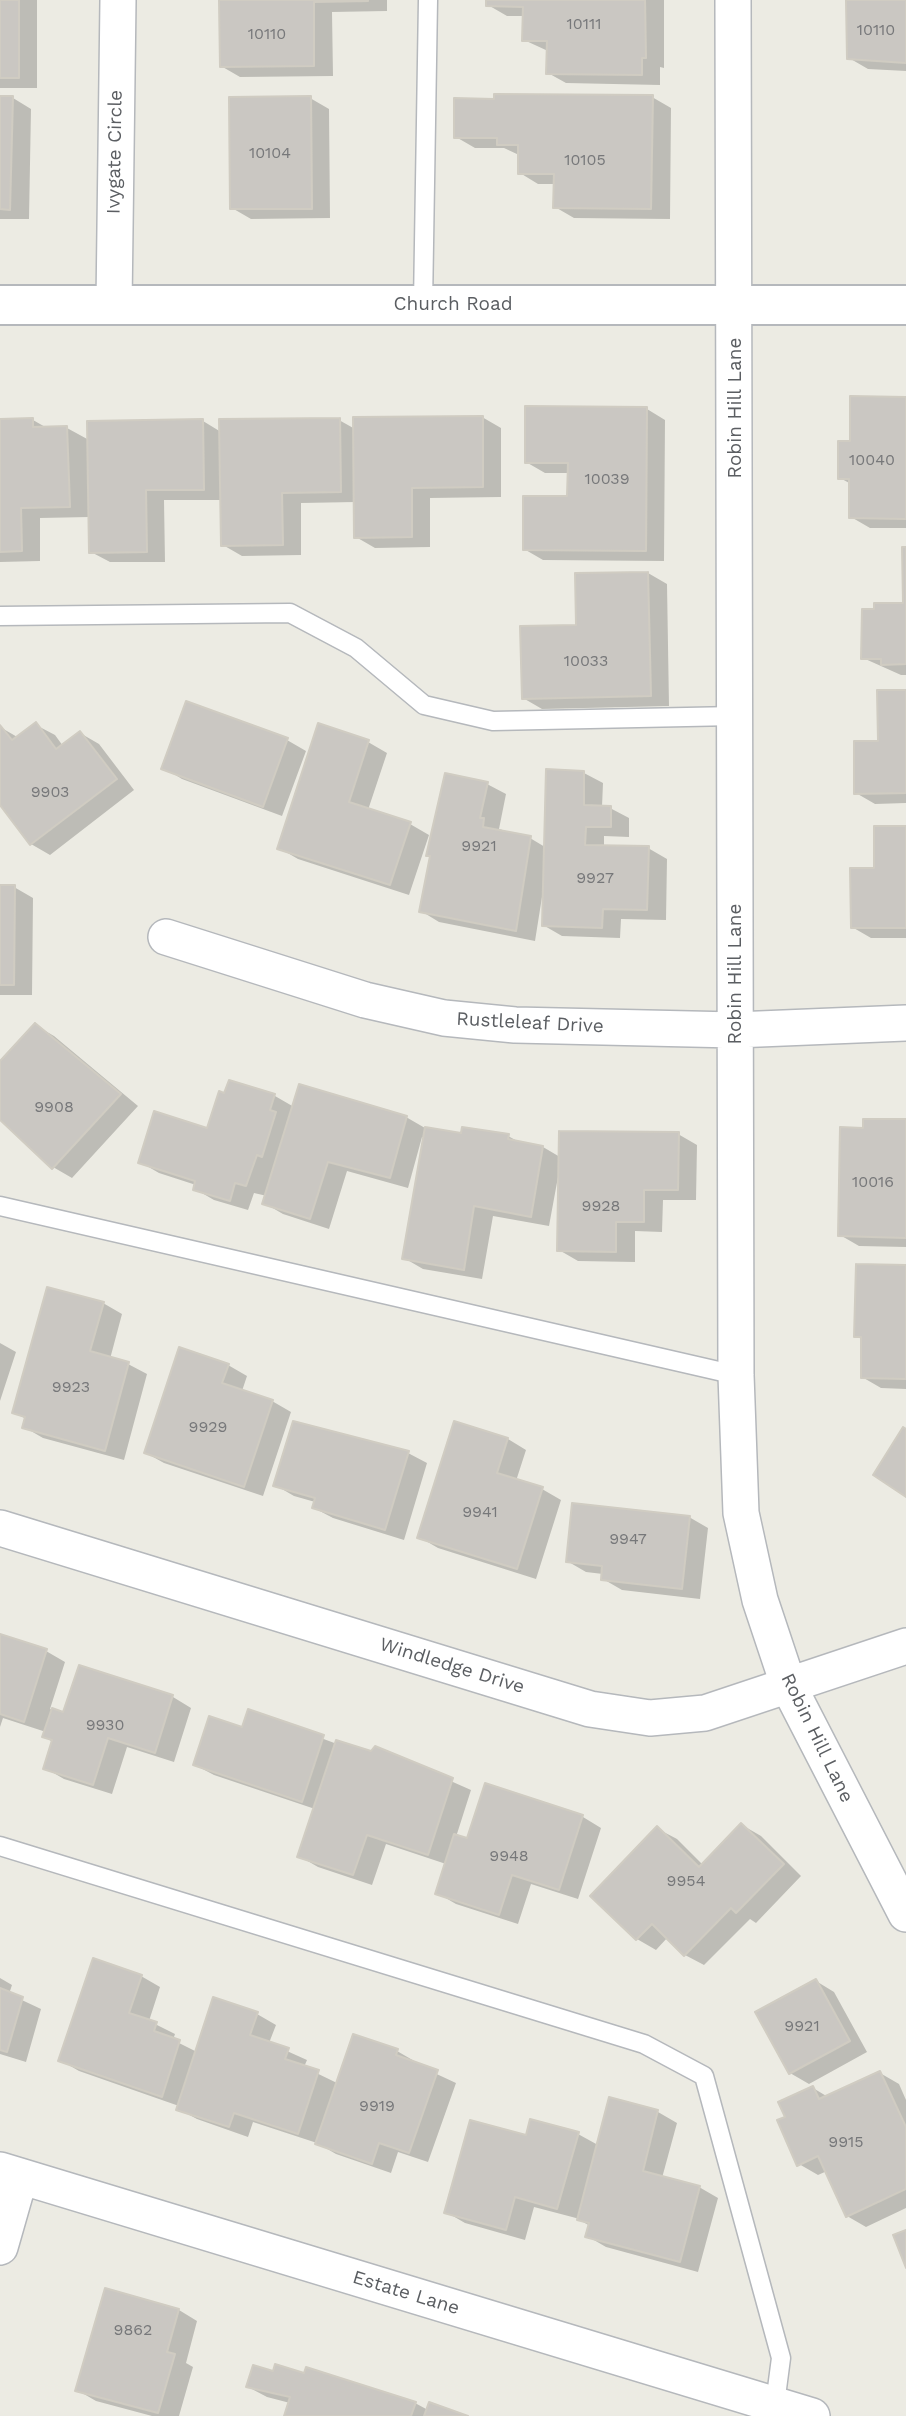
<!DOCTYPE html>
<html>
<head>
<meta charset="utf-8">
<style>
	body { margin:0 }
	canvas { display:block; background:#ecebe3 }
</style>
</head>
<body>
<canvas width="906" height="2416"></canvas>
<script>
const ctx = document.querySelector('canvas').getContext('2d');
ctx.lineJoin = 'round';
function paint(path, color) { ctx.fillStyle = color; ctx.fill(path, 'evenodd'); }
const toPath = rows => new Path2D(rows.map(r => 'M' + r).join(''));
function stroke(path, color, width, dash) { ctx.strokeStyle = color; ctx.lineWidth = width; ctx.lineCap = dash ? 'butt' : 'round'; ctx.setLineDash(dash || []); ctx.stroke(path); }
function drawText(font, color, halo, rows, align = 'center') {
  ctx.font = font + ' "Work Sans",sans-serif'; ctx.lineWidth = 7; ctx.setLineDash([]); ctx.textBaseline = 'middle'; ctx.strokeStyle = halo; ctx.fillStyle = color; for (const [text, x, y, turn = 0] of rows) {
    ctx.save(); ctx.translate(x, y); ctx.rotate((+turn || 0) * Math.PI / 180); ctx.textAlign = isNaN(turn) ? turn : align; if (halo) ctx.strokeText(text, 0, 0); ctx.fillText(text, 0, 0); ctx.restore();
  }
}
const shadow = toPath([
	[0,0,37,0,37,88,0,88],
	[221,0,387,0,387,11,332,12,333,76,240,77,221,66],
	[488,0,664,0,664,68,660,67,660,85,566,83,548,73,548,51,524,40,524,16,507,16,488,5],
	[847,0,906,0,906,71,868,69,849,58],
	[0,97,13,98,31,109,29,219,0,219],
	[652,97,671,108,670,219,574,218,555,207,555,184,538,184,520,173,519,155,504,148,475,148,456,137,496,101],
	[310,98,329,109,330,218,251,219,232,208],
	[906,398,906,528,870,528,851,517,851,484,840,478,851,443],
	[647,409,665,420,664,561,543,560,524,549,569,498,569,473,545,473,526,462],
	[482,417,501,428,501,497,430,498,430,547,375,548,356,537,356,502,301,503,301,555,242,556,223,545,222,500,164,500,165,562,110,562,91,552,90,517,40,518,40,561,0,562,0,421,33,420,47,428,67,428,89,440,203,421,221,432,339,420,355,429],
	[906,549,906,675,901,675,863,658,904,605],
	[648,573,667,584,669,706,542,709,523,698,578,627],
	[906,692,906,803,875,804,856,793],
	[36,725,55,735,63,746,80,733,99,744,134,790,50,855,31,844,0,803,0,727,19,738],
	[319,725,368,742,387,753,368,810,410,824,429,835,409,895,298,859,279,848],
	[287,740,306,751,282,816,182,779,164,768],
	[584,773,603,783,602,807,610,808,629,818,629,837,604,836,604,847,648,848,667,859,666,920,621,919,620,938,562,936,543,925,542,897,535,941,439,922,421,911,487,784,506,794,499,829,530,838,545,847],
	[906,827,906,938,871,938,852,927,876,869],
	[0,887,14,887,33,898,32,995,0,995],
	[35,1025,54,1036,138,1106,72,1178,53,1167,0,1118,0,1064],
	[230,1082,275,1096,294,1107,406,1117,425,1128,462,1135,508,1136,521,1143,543,1147,560,1157,678,1134,697,1145,696,1200,663,1200,662,1232,635,1231,635,1262,578,1261,559,1250,558,1177,549,1226,493,1216,482,1279,423,1269,404,1258,425,1138,422,1137,408,1188,347,1171,329,1229,283,1214,264,1203,267,1196,254,1193,248,1210,214,1200,195,1189,196,1185,159,1173,140,1162,208,1130],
	[906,1121,906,1247,859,1246,840,1235,864,1130],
	[906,1267,906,1389,881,1388,862,1377,863,1340,856,1336],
	[103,1303,122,1314,110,1359,128,1364,147,1374,124,1460,43,1438,24,1427,26,1419,14,1412],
	[0,1343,16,1352,0,1401],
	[228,1365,247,1376,242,1391,272,1401,291,1412,263,1496,164,1463,146,1453],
	[508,1439,526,1450,516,1481,542,1489,561,1500,536,1579,438,1548,419,1537],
	[408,1453,427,1463,404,1540,333,1518,314,1508,315,1502,294,1496,275,1485],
	[689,1517,708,1528,700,1599,622,1590,603,1579,603,1574,586,1572,567,1561],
	[0,1636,46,1651,65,1662,50,1709,65,1715,80,1668,173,1697,191,1708,174,1762,127,1747,112,1794,64,1779,45,1768,53,1742,44,1737,46,1732,3,1718,0,1727],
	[249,1711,337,1744,372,1753,376,1748,471,1790,456,1837,468,1840,486,1785,583,1817,601,1828,578,1899,531,1884,518,1924,456,1904,437,1893,446,1864,386,1844,372,1885,318,1867,299,1856,315,1809,214,1775,195,1765,243,1730],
	[742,1825,761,1836,801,1876,756,1923,750,1919,704,1965,685,1955,668,1937,656,1950,637,1939,658,1829,677,1839,703,1865],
	[141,1976,160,1987,149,2021,175,2034,173,2040,197,2052,257,2014,276,2025,269,2043,307,2060,304,2067,337,2083,397,2051,416,2062,415,2064,456,2083,428,2162,398,2152,391,2173,336,2154,317,2143,253,2122,248,2137,197,2119,178,2109,179,2106,79,2071,60,2060],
	[0,1978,12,1985,9,1994,41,2009,26,2062,0,2054],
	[816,1981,834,1992,867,2052,809,2084,790,2073],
	[880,2073,899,2084,906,2100,906,2208,866,2227,847,2216,827,2171,818,2175,799,2164,787,2118,813,2088,828,2097],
	[610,2099,658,2112,677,2123,662,2178,699,2187,718,2198,698,2272,606,2247,587,2236,590,2226,576,2218,534,2207,525,2240,465,2223,446,2212,527,2137,578,2134,598,2145],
	[179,2310,197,2321,186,2363,193,2367,179,2416,152,2416,96,2401,77,2390],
	[248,2387,415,2403,428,2410,463,2416,286,2416,290,2403,267,2397]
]);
const building = toPath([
	[0,0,19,0,19,78,0,78,0,0],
	[219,0,368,0,368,1,314,2,314,66,220,67,219,0],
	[486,0,645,0,646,58,642,58,642,75,546,74,547,41,522,41,523,7,486,6,486,0],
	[846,0,906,0,906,63,847,59,846,0],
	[494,94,653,95,651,209,553,208,554,174,518,174,518,145,497,145,497,138,454,138,454,98,494,99,494,94],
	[0,96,13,96,10,210,0,209,0,96],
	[311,96,312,209,230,209,229,97,311,96],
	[850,396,906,397,906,519,849,518,849,479,838,479,838,441,850,441,850,396],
	[525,406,647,407,646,551,523,550,523,496,567,496,568,463,525,463,525,406],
	[483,416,483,487,412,488,412,537,354,538,353,417,483,416],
	[33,418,33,427,67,426,70,507,21,508,22,551,0,552,0,419,33,418],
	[340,418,341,492,282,493,283,545,221,546,219,419,340,418],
	[203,419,204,490,146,490,147,552,89,553,87,421,203,419],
	[902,547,906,547,906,664,881,665,881,659,861,659,862,609,874,609,874,603,903,603,902,547],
	[648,572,651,696,522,699,520,626,576,625,575,573,648,572],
	[877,690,906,690,906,793,854,794,854,741,878,741,877,690],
	[186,701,288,738,263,807,161,769,186,701],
	[36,722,56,749,80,731,117,779,30,845,0,805,0,725,12,740,36,722],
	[318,723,369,740,349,802,411,822,390,885,277,849,318,723],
	[546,769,584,771,584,805,611,806,611,827,586,827,585,845,649,846,647,910,603,909,602,928,542,926,546,769],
	[445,773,488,782,480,818,484,818,483,827,531,836,516,931,419,912,430,856,426,856,445,773],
	[874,826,906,826,906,928,851,928,850,868,874,868,874,826],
	[0,885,15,885,14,985,0,985,0,885],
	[35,1023,121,1094,52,1169,0,1120,0,1061,35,1023],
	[229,1080,275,1094,270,1110,276,1112,262,1157,257,1155,246,1186,235,1183,230,1201,193,1190,195,1181,138,1163,154,1111,207,1128,219,1091,224,1093,229,1080],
	[299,1084,407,1116,390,1178,328,1162,310,1219,262,1204,299,1084],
	[863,1119,906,1119,906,1238,838,1236,840,1127,863,1128,863,1119],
	[425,1127,461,1133,462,1127,509,1134,508,1139,543,1146,531,1217,474,1206,464,1270,402,1259,425,1127],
	[559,1131,679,1132,678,1190,644,1190,644,1222,616,1222,616,1252,557,1251,559,1131],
	[856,1264,906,1265,906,1379,861,1378,861,1337,854,1337,856,1264],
	[47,1287,104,1302,90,1351,129,1362,105,1451,22,1428,25,1417,12,1413,47,1287],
	[179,1347,229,1364,222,1383,273,1400,244,1487,144,1453,179,1347],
	[293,1421,409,1451,385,1530,312,1508,315,1498,273,1486,293,1421],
	[454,1421,508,1438,497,1473,543,1487,517,1569,417,1538,454,1421],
	[903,1427,906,1429,906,1497,873,1475,903,1427],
	[572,1503,690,1516,682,1589,601,1580,602,1566,566,1562,572,1503],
	[0,1634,47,1649,24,1722,0,1714,0,1634],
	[79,1665,173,1695,155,1753,108,1738,93,1785,43,1769,52,1740,42,1737,52,1708,63,1712,79,1665],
	[248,1709,324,1735,302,1802,193,1765,209,1716,242,1727,248,1709],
	[336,1740,371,1751,375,1746,453,1778,428,1855,367,1835,353,1875,297,1857,336,1740],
	[485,1783,583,1815,559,1890,512,1875,499,1915,435,1894,454,1834,467,1838,485,1783],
	[741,1823,784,1864,736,1913,731,1908,684,1956,652,1924,636,1940,590,1896,657,1826,699,1867,741,1823],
	[93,1958,142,1975,129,2013,157,2022,154,2031,180,2040,162,2097,58,2061,93,1958],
	[816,1979,850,2041,789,2074,755,2012,816,1979],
	[0,1988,23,1997,7,2052,0,2050,0,1988],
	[213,1997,258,2012,250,2035,289,2048,285,2059,319,2070,298,2134,234,2113,229,2127,176,2110,213,1997],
	[353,2034,398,2049,396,2055,438,2070,409,2153,379,2143,372,2164,315,2144,353,2034],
	[880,2071,906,2127,906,2189,846,2217,818,2156,797,2166,777,2120,785,2117,778,2102,813,2086,819,2099,880,2071],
	[609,2097,658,2110,643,2171,700,2186,680,2262,585,2237,589,2223,577,2220,609,2097],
	[530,2119,579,2132,557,2209,515,2197,506,2230,444,2213,470,2120,526,2135,530,2119],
	[906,2230,906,2268,893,2235,906,2230],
	[105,2288,179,2309,167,2352,175,2354,158,2413,75,2391,105,2288],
	[275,2364,304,2373,306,2367,416,2402,411,2416,284,2416,290,2397,246,2387,253,2365,273,2371,275,2364],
	[429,2402,468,2416,424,2416,429,2402]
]);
const service = toPath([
	[423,304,428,0],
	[0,616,290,613,356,648,424,705,493,721,735,716],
	[0,1206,736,1375],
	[0,1846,644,2044,704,2076,781,2358,775,2404]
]);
const minor = toPath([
	[733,0,736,1375,741,1513,760,1600,789,1687,906,1914],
	[114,304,118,0],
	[166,937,365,1000,444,1018,515,1025,735,1030,906,1023],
	[0,1528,590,1709,650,1718,705,1713,906,1646],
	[0,2170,812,2416],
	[0,2247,20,2177]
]);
const tertiary = toPath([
	[0,305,906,305]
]);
const numberNames = [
	["10111",584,24],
	["10110",876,30],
	["10110",267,34],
	["10104",270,153],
	["10105",585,160],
	["10040",872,460],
	["10039",607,479],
	["10033",586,661],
	["9903",50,792],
	["9921",479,846],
	["9927",595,878],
	["9908",54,1107],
	["10016",873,1182],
	["9928",601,1206],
	["9923",71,1387],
	["9929",208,1427],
	["9941",480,1512],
	["9947",628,1539],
	["9930",105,1725],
	["9948",509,1856],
	["9954",686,1881],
	["9921",802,2026],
	["9919",377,2106],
	["9915",846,2142],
	["9862",133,2330]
];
const streetNames = [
	["Ivygate Circle",115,152,-89],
	["Church Road",453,304],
	["Robin Hill Lane",735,408,-90],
	["Robin Hill Lane",735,974,-90],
	["Rustleleaf Drive",530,1023,3],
	["Windledge Drive",452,1666,17],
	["Robin Hill Lane",817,1738,64],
	["Estate Lane",406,2293,17]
];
paint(shadow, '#0003');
paint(building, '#cac7c2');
stroke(building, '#d0ccc2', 2);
stroke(service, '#b5b8bc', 21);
stroke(minor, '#b5b8bc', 38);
stroke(tertiary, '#b5b8bc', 42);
stroke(service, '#fff', 18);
stroke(minor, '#fff', 35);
stroke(tertiary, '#fff', 38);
drawText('16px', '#77787a', null, numberNames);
drawText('19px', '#5b5e62', '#fff', streetNames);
</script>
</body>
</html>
